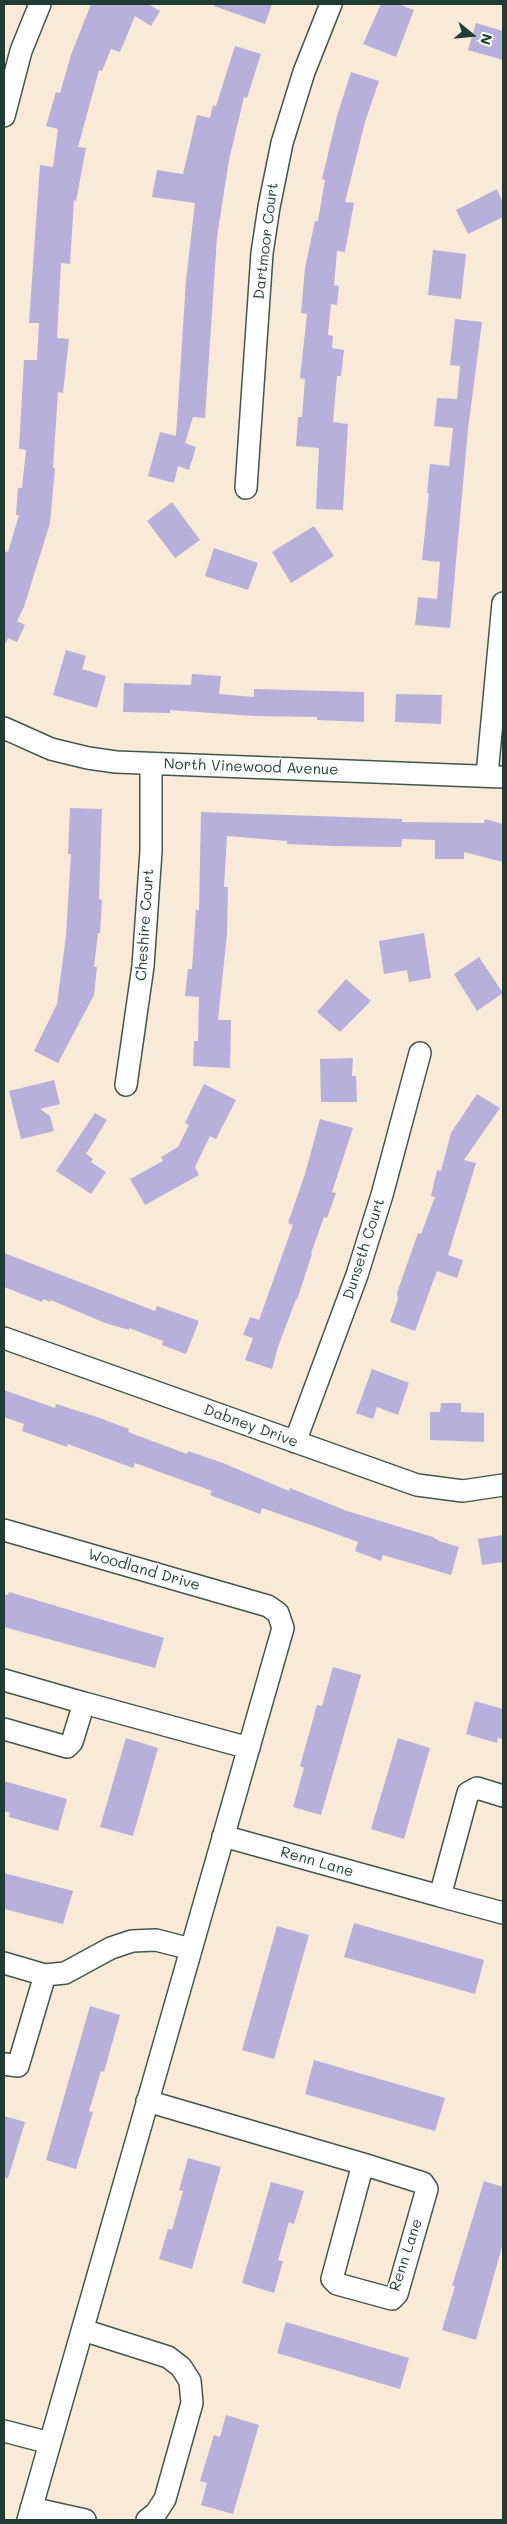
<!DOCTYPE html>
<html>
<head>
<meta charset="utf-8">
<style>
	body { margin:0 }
	#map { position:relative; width:507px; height:2524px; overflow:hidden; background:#f8ead7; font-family:Mali,sans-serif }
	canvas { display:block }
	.frame { position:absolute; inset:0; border:5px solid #1f3d34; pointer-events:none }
	.north { position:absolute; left:447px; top:10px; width:50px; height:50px; -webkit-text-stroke:4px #fff; paint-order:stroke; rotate:107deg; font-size:14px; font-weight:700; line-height:20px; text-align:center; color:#1f3d34 }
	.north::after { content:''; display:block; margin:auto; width:18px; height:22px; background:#1f3d34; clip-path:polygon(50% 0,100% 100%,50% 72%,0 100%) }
</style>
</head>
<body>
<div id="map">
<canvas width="507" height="2524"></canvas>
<div class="frame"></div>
<div class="north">N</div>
</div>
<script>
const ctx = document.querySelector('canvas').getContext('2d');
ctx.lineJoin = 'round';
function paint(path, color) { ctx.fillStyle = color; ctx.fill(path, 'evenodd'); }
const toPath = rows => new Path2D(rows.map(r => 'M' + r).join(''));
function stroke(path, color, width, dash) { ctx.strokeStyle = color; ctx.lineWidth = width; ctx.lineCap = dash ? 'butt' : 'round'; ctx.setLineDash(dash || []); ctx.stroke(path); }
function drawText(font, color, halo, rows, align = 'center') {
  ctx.font = font + ' Mali,sans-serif'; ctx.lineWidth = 4; ctx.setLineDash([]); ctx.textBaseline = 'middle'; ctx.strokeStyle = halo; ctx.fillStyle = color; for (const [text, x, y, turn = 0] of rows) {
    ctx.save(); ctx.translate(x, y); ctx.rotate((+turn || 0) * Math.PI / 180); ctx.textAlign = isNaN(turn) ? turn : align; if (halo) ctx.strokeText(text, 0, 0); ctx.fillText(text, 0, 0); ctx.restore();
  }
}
const building = toPath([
	[91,4,148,4,160,11,151,26,135,16,120,52,111,49,102,71,99,70,78,147,86,148,76,201,74,200,70,264,61,263,57,338,69,339,63,393,58,392,53,468,55,468,50,523,24,607,17,621,25,625,17,642,8,638,4,646,4,551,8,552,19,515,16,515,18,488,22,488,26,450,19,449,24,360,37,360,39,323,29,323,40,165,53,167,58,129,46,126,56,92,60,93,71,55],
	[215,4,272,4,265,24,214,6],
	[381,4,398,4,414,10,396,57,363,44],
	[476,23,503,31,503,60,468,50],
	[235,46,261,54,247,98,244,97,229,160,217,237,205,418,193,417,185,443,196,447,189,470,178,466,174,483,148,476,160,432,176,436,186,280,195,203,152,197,157,170,183,174,197,115,210,118,213,105,216,106],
	[351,72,379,81,365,122,345,202,354,203,345,252,337,251,334,285,339,286,337,305,331,304,328,335,333,336,332,348,344,350,341,376,337,376,333,422,348,424,343,510,316,509,319,448,296,446,298,417,302,417,305,379,300,378,307,314,301,313,305,268,315,221,318,221,325,180,322,179,337,116],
	[497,189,503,203,503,217,468,234,456,210],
	[433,250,466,254,461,299,428,295],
	[455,319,482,322,468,429,450,628,415,625,418,597,437,599,440,562,422,560,429,493,427,493,430,464,449,466,453,428,434,426,437,398,457,399,460,366,450,365],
	[172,502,200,540,175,558,147,521],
	[314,526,334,556,291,583,272,552],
	[214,548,258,563,248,590,205,576],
	[66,650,86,656,82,669,106,676,97,708,53,695],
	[192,674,221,676,219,694,254,697,254,689,364,692,364,722,317,720,317,717,254,716,170,710,170,713,123,712,124,683,191,685],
	[396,694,442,695,441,724,395,722],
	[70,808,102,809,99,899,102,900,100,933,98,933,94,967,97,967,94,995,58,1063,34,1051,57,1004,66,936,71,854,68,854],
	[201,812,402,819,402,822,484,823,485,819,503,824,503,862,464,852,464,859,435,859,435,840,402,839,401,847,333,846,287,844,287,841,227,836,224,887,228,887,227,934,218,1020,231,1020,230,1068,193,1066,194,1041,198,1041,199,997,185,996,188,969,192,969,196,910,199,910],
	[424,933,431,978,409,982,407,970,384,974,379,941],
	[479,957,503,993,477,1011,454,974],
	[346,979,371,1001,340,1032,317,1012],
	[353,1058,352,1076,356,1076,357,1102,321,1102,320,1059],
	[54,1080,60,1104,40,1109,50,1116,54,1131,21,1139,9,1091],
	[204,1084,236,1100,216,1139,210,1136,195,1167,199,1175,145,1205,130,1179,163,1161,161,1157,178,1147,189,1125,185,1123],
	[477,1094,500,1108,464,1160,476,1163,448,1255,463,1260,457,1278,437,1271,415,1331,390,1322,398,1299,397,1293,418,1233,421,1234,435,1197,431,1196,437,1170,441,1171,451,1133],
	[95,1113,107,1120,86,1154,93,1159,91,1162,106,1172,91,1194,56,1171],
	[320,1119,353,1128,332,1192,336,1193,327,1218,324,1217,311,1253,312,1254,297,1300,296,1299,278,1347,272,1369,245,1360,253,1338,243,1335,250,1317,259,1320,269,1292,293,1225,288,1223,305,1174],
	[4,1253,155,1311,157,1306,199,1321,186,1354,162,1345,163,1341,129,1328,129,1330,105,1323,51,1300,50,1302,43,1299,42,1302,4,1287],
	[372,1369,409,1383,398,1415,377,1407,373,1419,356,1413],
	[4,1390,55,1408,56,1404,97,1417,129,1429,128,1432,187,1454,188,1451,223,1463,289,1491,290,1488,347,1511,433,1537,439,1541,459,1547,451,1575,383,1555,381,1561,355,1551,358,1542,325,1530,262,1508,260,1514,210,1495,212,1491,135,1463,133,1468,68,1444,67,1447,22,1431,24,1424,4,1417],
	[441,1403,461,1403,461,1412,484,1413,484,1442,430,1440,430,1412,440,1412],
	[503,1535,503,1562,482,1565,478,1539],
	[9,1592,164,1638,155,1668,4,1627,4,1594,8,1595],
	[333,1667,361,1675,321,1815,293,1807,304,1768,300,1766,317,1705,322,1706],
	[475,1701,503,1709,503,1739,498,1738,497,1743,466,1734],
	[126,1738,158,1748,133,1836,100,1827],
	[398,1738,430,1748,404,1839,371,1829],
	[4,1781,67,1799,58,1831,9,1817,10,1813,4,1811],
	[4,1873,73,1891,63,1924,4,1909],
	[354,1923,484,1960,475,1994,344,1957],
	[277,1926,309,1935,274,2059,242,2050],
	[90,2006,120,2015,104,2072,101,2071,89,2111,93,2112,76,2169,46,2160],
	[314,2060,445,2098,435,2131,305,2094],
	[4,2116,25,2122,8,2178,4,2178],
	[188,2158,221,2167,192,2269,159,2259,168,2229,172,2230,183,2191,179,2190],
	[484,2181,503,2187,503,2243,476,2340,442,2330,455,2286,452,2286],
	[271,2182,304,2191,294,2224,289,2222,278,2260,283,2261,274,2293,242,2283],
	[286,2322,409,2358,400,2389,277,2353],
	[226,2415,259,2425,233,2514,201,2505,207,2483,200,2481,214,2435,220,2437]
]);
const minor = toPath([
	[4,116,21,51,40,4],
	[246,488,262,253,269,207,282,143,304,72,331,4],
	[4,728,51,749,88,758,116,762,503,777],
	[487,775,503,603],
	[126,1085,143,966,151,851,151,764],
	[4,1338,417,1485,463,1491,503,1485],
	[295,1442,357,1275,382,1195,420,1053],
	[4,1530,268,1606,278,1613,283,1628,28,2520],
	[4,1680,84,1703,72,1742,67,1747,4,1729],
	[84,1703,249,1748],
	[503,1796,477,1788,468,1793,440,1896,503,1913],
	[223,1836,440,1896],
	[4,1963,45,1975,18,2066,4,2064],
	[45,1975,65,1973,111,1948,132,1941,156,1940,191,1949],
	[147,2101,363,2164],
	[363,2164,423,2183,427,2189,397,2294,392,2299,337,2284,332,2279,363,2164],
	[83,2330,168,2357,181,2367,190,2381,192,2403,165,2499,156,2513,147,2520],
	[4,2431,50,2443],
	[31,2508,85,2520]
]);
const streetNames = [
	["Dartmoor Court",266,241,-83],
	["North Vinewood Avenue",251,767,2],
	["Cheshire Court",145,925,-86],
	["Dunseth Court",364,1249,-72],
	["Dabney Drive",251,1426,20],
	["Woodland Drive",144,1570,16],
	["Renn Lane",317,1862,16],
	["Renn Lane",406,2255,-72]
];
paint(building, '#b6b0db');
stroke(minor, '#40574c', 24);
stroke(minor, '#fff', 21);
drawText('15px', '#1f3d34', '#fff', streetNames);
</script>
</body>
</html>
